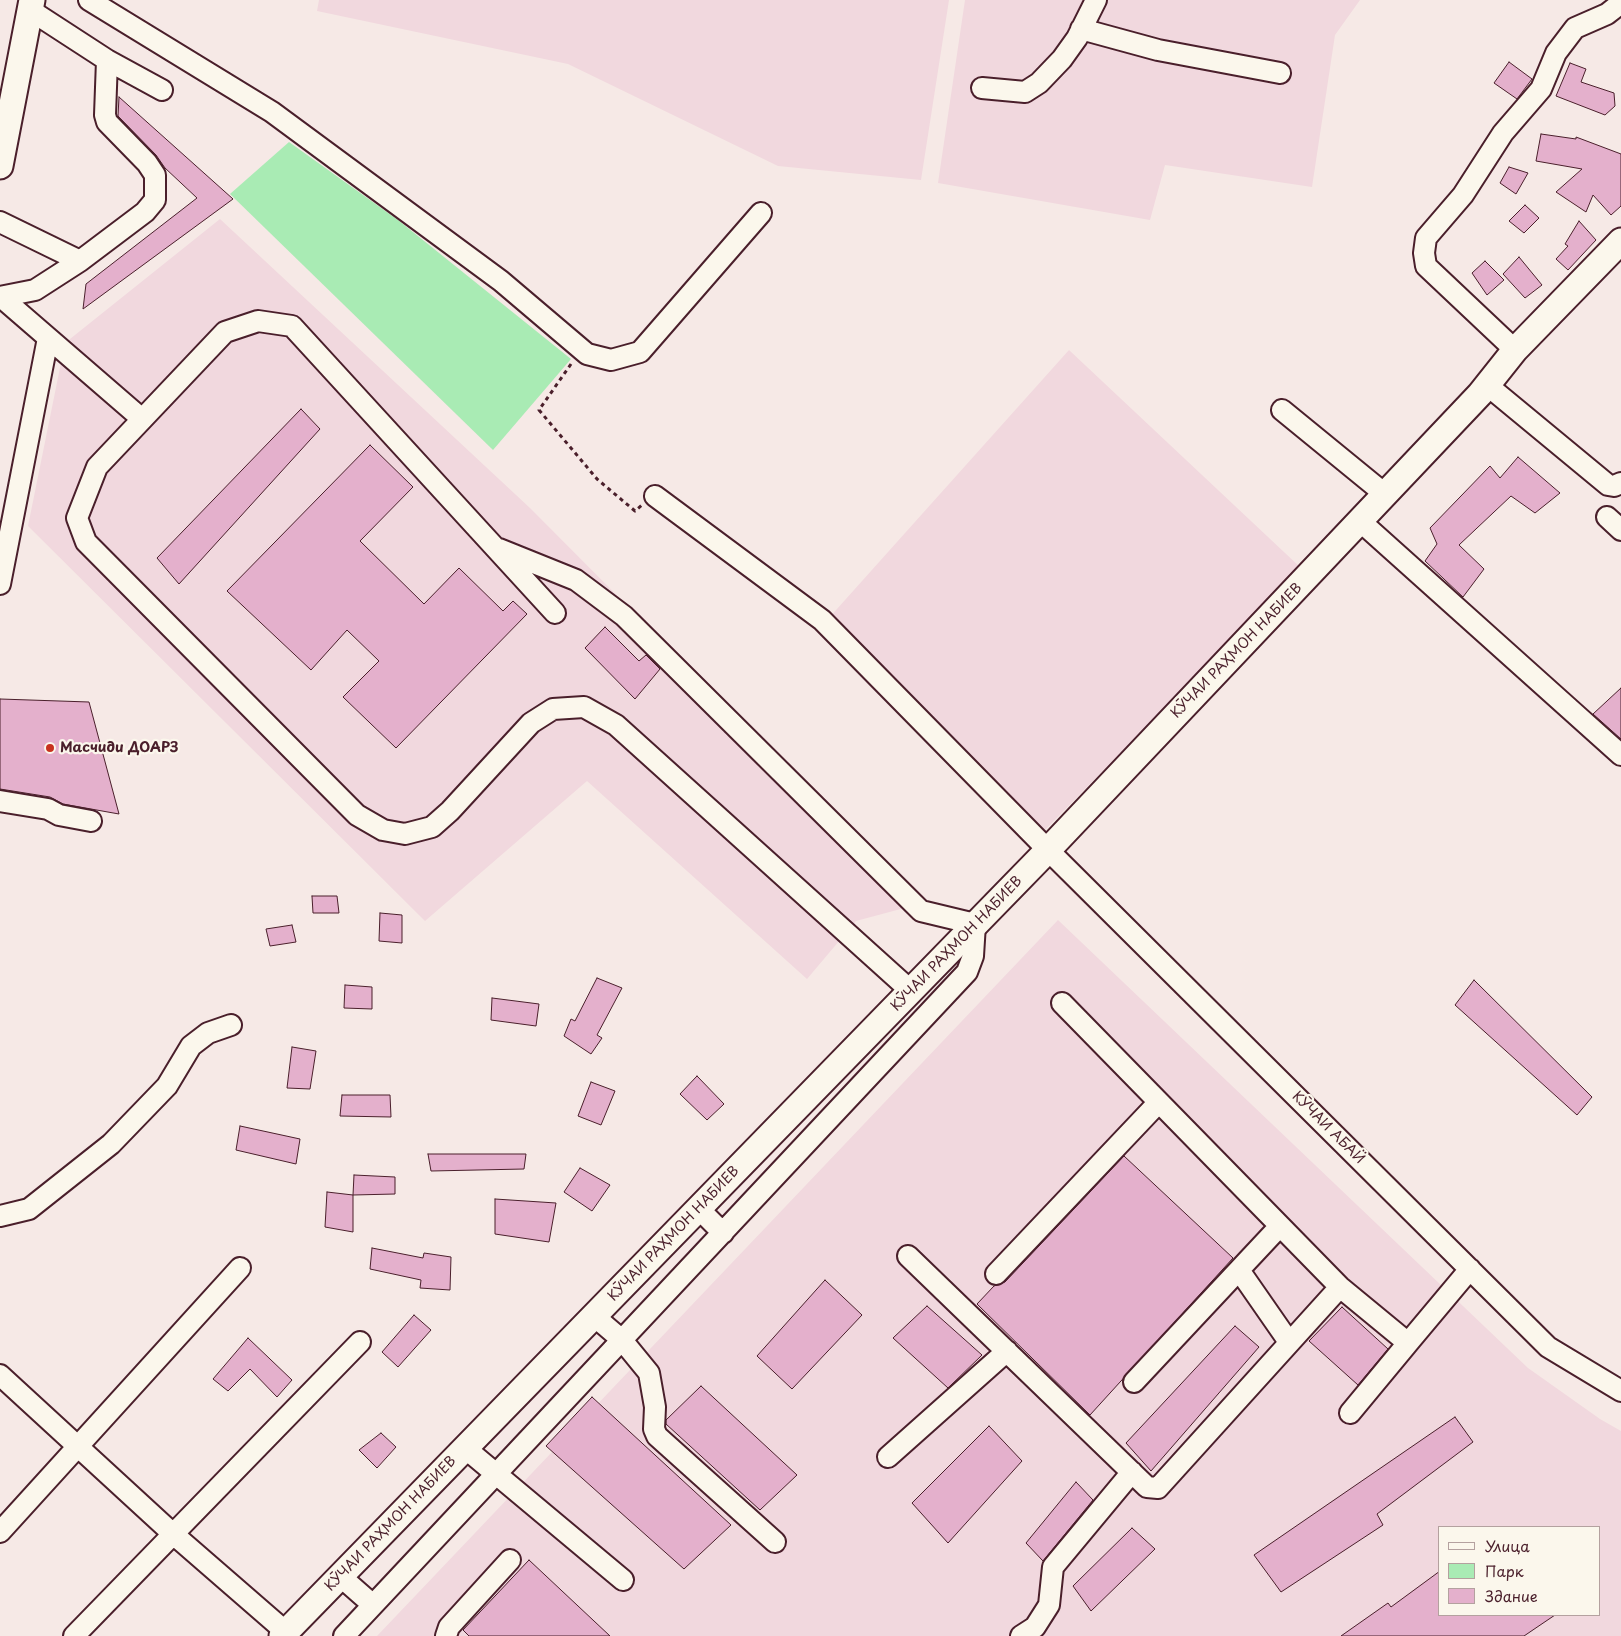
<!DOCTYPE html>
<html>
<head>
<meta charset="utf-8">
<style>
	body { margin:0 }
	#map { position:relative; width:1621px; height:1636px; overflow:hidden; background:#f6e9e6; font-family:"Playpen Sans",sans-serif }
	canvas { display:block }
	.legend { position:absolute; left:1438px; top:1526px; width:162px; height:90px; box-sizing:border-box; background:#fbf7ec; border:1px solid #b4a19f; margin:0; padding:6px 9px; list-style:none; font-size:15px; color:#4a1f2b }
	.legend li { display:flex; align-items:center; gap:10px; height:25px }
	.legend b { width:25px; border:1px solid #b4a19f }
</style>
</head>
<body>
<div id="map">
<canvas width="1621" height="1636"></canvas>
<ul class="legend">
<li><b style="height:6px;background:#fbf7ec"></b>Улица</li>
<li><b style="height:14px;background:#a9ebb4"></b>Парк</li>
<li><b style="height:14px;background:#e4b0cc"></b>Здание</li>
</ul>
</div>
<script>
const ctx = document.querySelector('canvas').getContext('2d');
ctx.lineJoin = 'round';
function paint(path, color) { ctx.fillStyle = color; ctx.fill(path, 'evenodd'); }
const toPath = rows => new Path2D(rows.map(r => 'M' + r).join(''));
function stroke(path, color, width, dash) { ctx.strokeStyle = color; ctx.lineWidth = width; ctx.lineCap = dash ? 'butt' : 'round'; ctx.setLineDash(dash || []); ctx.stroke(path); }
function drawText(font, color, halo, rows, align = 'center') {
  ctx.font = font + ' "Playpen Sans",sans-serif'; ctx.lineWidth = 4.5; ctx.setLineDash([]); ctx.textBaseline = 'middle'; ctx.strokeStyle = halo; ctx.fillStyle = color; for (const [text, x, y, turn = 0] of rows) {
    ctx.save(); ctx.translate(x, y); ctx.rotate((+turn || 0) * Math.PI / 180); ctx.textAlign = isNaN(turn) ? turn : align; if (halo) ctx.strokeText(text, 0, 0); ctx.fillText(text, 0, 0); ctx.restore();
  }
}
const built = toPath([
	[319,0,949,0,921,180,778,166,568,64,317,11],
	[965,0,1360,0,1335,35,1312,187,1165,165,1150,220,938,183],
	[220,219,530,508,923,903,856,921,807,979,587,781,425,921,28,526,65,343],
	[1069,350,1301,568,1044,831,828,619],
	[1058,920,1528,1368,1600,1419,1621,1431,1621,1636,377,1636],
	[1440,1527,1600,1527,1600,1615,1440,1615]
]);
const green = toPath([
	[289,142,398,220,571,359,493,450,230,194]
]);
const building = toPath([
	[1509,62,1532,79,1517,99,1494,83,1509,62],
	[1570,63,1586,69,1581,82,1614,93,1615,106,1605,115,1556,96,1570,63],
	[119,97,233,199,83,309,86,284,197,198,165,168,156,155,118,116,119,97],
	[1541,134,1576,139,1576,137,1621,154,1621,206,1611,215,1593,195,1586,212,1556,192,1582,169,1536,161,1541,134],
	[1509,167,1528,173,1516,194,1500,183,1509,167],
	[1525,205,1539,218,1524,233,1509,221,1525,205],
	[1579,221,1596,240,1568,270,1556,259,1568,246,1565,244,1579,221],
	[1519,257,1542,285,1525,298,1503,274,1519,257],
	[1485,261,1504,280,1487,295,1472,273,1485,261],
	[301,409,320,429,179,584,157,558,301,409],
	[370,445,413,487,360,541,424,604,459,568,503,611,513,601,527,614,396,748,343,697,379,661,347,630,311,670,227,591,370,445],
	[1518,457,1560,493,1535,513,1511,496,1459,545,1484,569,1463,597,1425,561,1437,544,1430,528,1490,466,1500,478,1518,457],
	[605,627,639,661,646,655,660,669,635,699,585,648,605,627],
	[1621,688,1621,739,1593,714,1621,688],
	[0,699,89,702,119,814,63,804,50,797,0,789,0,699],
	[312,896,337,896,339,913,313,913,312,896],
	[380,913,402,915,402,943,379,941,380,913],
	[292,925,296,942,270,946,266,929,292,925],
	[597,978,622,988,597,1035,602,1038,591,1054,564,1036,571,1019,575,1021,597,978],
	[1474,980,1592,1097,1577,1115,1455,1005,1474,980],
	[345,985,372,987,372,1009,344,1008,345,985],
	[492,998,539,1004,536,1026,491,1020,492,998],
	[292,1047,316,1051,310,1089,287,1088,292,1047],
	[697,1076,724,1104,707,1120,680,1094,697,1076],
	[591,1082,615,1091,601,1125,578,1116,591,1082],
	[342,1095,390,1095,391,1117,340,1116,342,1095],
	[240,1126,300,1139,296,1164,236,1150,240,1126],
	[428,1154,526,1154,524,1169,431,1171,428,1154],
	[1124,1156,1233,1258,1090,1415,977,1304,994,1286,1005,1282,1124,1156],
	[580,1168,610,1185,592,1211,564,1192,580,1168],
	[354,1175,395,1177,395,1194,353,1195,354,1175],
	[327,1192,353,1195,353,1232,325,1227,327,1192],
	[495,1199,556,1203,549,1242,495,1234,495,1199],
	[372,1248,423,1258,424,1253,451,1257,450,1290,420,1288,421,1280,370,1269,372,1248],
	[825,1280,862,1315,792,1389,757,1356,825,1280],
	[927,1306,982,1355,948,1388,893,1338,927,1306],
	[1342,1307,1388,1349,1358,1385,1309,1341,1342,1307],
	[414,1315,431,1330,398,1367,382,1352,414,1315],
	[1235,1326,1259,1347,1151,1471,1126,1443,1235,1326],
	[248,1338,292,1380,277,1397,250,1369,228,1391,213,1379,248,1338],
	[701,1386,797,1475,760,1510,666,1424,666,1420,701,1386],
	[592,1397,731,1525,684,1569,546,1446,592,1397],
	[1455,1417,1473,1442,1377,1514,1383,1525,1281,1592,1254,1555,1455,1417],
	[989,1426,1022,1461,948,1543,912,1503,989,1426],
	[381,1433,396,1447,377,1468,359,1450,381,1433],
	[1076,1482,1093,1500,1043,1561,1026,1543,1076,1482],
	[1132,1528,1155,1549,1091,1611,1073,1586,1132,1528],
	[529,1560,610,1636,469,1636,463,1630,529,1560],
	[1440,1571,1440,1615,1555,1615,1524,1636,1341,1636,1388,1603,1391,1607,1440,1571]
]);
const path = toPath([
	[571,364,539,410,597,479,635,511,642,505]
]);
const minor = toPath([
	[89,0,272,112,501,281,587,354,611,360,640,352,761,213],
	[30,10,107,60,162,90],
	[1081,29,1158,50,1280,73],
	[982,88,1025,92,1039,83,1062,59,1077,38,1096,0],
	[0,222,80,261,145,212,155,200,155,175,147,163,107,122,105,115,107,60],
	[0,297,35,290,80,261],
	[1,297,142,419],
	[1515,350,1426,266,1424,253,1426,238,1463,195,1503,133,1541,89,1556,53,1575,28,1607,14,1621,3],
	[1487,385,1608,485,1614,486,1621,483],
	[1282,410,1386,495],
	[655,496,822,620,1048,850,1548,1347,1621,1391],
	[1607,517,1621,530],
	[1360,521,1621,755],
	[0,584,48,338],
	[555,613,292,326,258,321,225,332,97,467,77,518,86,542,357,815,383,830,405,834,432,827,450,811,531,723,553,709,584,707,616,725,911,991],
	[0,801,48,809,59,815,91,821],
	[1062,1003,1340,1287,1408,1343,1470,1269],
	[699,1209,723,1233],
	[0,1216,29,1209,111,1144,167,1086,191,1046,208,1033,231,1025],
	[908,1256,1147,1487,1158,1488,1340,1287],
	[1239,1270,1289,1342],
	[996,1274,1159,1102],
	[594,1316,622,1340,649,1373,655,1407,654,1429,657,1436,775,1542],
	[0,1375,172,1533,286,1632],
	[1134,1382,1280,1226],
	[1350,1413,1408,1343],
	[465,1448,623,1580],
	[888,1457,1007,1351],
	[0,1532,240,1268],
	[340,1576,373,1605],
	[74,1636,360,1342],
	[344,1636,967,972,973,956,975,924,921,911,624,616,576,580,499,549],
	[446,1636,449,1627,510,1560],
	[1021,1636,1035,1627,1049,1605,1053,1567,1132,1472]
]);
const major = toPath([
	[0,166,32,0],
	[282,1636,1048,850,1480,394,1515,350,1621,241]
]);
const markers = [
	[50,748,5,"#c8321e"]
];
const streetNames = [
	["КӮЧАИ РАҲМОН НАБИЕВ",1237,651,-46],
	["КӮЧАИ РАҲМОН НАБИЕВ",957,944,-46],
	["КӮЧАИ АБАӢ",1328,1128,45],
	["КӮЧАИ РАҲМОН НАБИЕВ",674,1234,-46],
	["КӮЧАИ РАҲМОН НАБИЕВ",391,1524,-46]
];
const poiNames = [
	["Масчиди ДОАРЗ",60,748]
];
paint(built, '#f1d8de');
paint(green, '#a9ebb4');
paint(building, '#e4b0cc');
stroke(building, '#4a1f2b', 1);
stroke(minor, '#4a1f2b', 24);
stroke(major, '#4a1f2b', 29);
stroke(path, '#4a1f2b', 3, [4, 4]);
stroke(minor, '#fbf7ec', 20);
stroke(major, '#fbf7ec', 25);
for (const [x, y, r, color] of markers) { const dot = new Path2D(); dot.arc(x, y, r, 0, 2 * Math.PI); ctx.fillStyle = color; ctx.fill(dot); stroke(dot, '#fbf7ec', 2); }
drawText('14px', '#4a1f2b', '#fbf7ec', streetNames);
drawText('bold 14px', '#4a1f2b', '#fbf7ec', poiNames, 'left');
</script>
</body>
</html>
